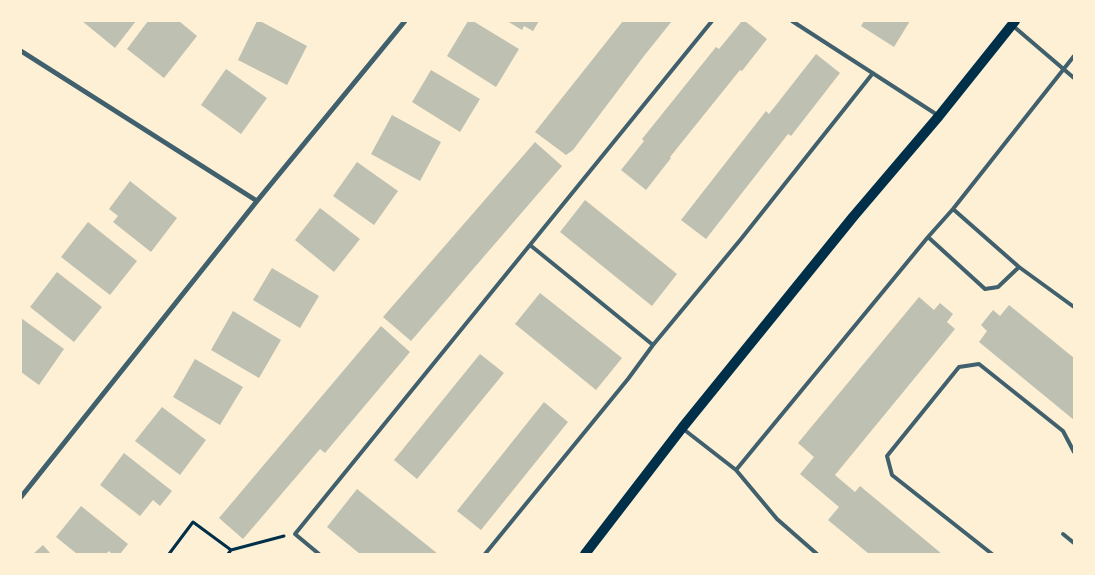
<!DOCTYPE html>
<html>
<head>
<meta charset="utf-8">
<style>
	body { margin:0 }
	#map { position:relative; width:1095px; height:575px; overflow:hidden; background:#fdf0d5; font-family:"Source Sans 3",sans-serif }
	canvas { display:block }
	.frame { position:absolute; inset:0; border:22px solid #fdf0d5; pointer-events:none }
</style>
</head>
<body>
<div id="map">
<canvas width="1095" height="575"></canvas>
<div class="frame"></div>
</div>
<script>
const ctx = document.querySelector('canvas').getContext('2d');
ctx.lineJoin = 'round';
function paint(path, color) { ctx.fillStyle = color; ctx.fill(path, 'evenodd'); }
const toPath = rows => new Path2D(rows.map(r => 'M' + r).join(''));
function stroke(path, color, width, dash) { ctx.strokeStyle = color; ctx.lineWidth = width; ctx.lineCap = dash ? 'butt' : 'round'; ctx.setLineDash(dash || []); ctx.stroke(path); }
const building = toPath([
	[82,21,136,21,115,48],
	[148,21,179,21,197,36,164,78,127,49],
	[257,21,260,21,307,46,287,85,238,60],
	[468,21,473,21,519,49,496,87,447,56],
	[507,21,539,21,533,31,524,26,522,30],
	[623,21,672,21,644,56,573,150,566,155,535,132],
	[742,21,745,21,767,39,742,71,740,70,670,157,671,158,646,190,621,170,644,141,642,139,716,47,719,49],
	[864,21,910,21,894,47,861,26],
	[816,54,840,73,791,136,788,134,706,239,681,220,766,111,769,114],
	[226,69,267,98,241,134,201,105],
	[431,70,480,99,460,132,412,102],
	[392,115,441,142,420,181,371,154],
	[535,142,562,166,411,341,383,317],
	[357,162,398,191,374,225,333,196],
	[130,181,177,218,151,252,113,222,118,216,109,209],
	[585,200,677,274,652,306,560,232],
	[320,208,360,239,334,272,295,240],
	[88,222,137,261,110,295,61,257],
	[272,268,319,296,300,328,253,300],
	[57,272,102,307,74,342,30,307],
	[540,293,622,358,596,390,515,324],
	[919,297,934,310,940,303,953,314,947,322,955,329,835,475,855,492,860,486,942,554,869,554,828,520,839,507,800,474,814,457,798,443],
	[1009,305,1074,358,1074,420,979,342,987,331,981,325,993,310,1000,316],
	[233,311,281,340,259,378,211,350],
	[21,318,64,349,39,385,21,372],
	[381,326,410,352,325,453,320,449,243,539,219,518],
	[480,354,504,373,417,479,394,460],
	[195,359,243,387,220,425,173,397],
	[544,402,568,422,481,530,457,511],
	[162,407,206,440,180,475,135,441],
	[124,453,172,491,160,506,153,500,140,516,100,485],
	[357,489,438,554,360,554,327,527],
	[81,506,128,544,120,554,112,554,109,551,106,554,77,554,56,537],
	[43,545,51,554,33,554]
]);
const path = toPath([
	[169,554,193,522,231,550],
	[228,554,231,550,284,536]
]);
const service = toPath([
	[792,21,939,116],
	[1012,25,1074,78],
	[953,209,1019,267,1074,307],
	[928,237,985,289,998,287,1019,267],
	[530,245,653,345],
	[682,428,736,470],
	[1063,534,1074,543],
	[319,554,295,534,712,21],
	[485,554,628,379,653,345,741,239,873,73],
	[817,554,777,519,736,470,928,237,953,209,1074,56],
	[992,554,892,475,887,456,959,367,979,364,1063,431,1074,452]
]);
const minor = toPath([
	[21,51,257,201],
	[21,497,257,201,405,21]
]);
const secondary = toPath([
	[585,554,682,428,853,217,939,116,1015,21]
]);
paint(building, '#bec0b2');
stroke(path, '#003049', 3);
stroke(service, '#3f606c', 4);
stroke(minor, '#3f606c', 5);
stroke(secondary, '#003049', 10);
</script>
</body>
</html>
